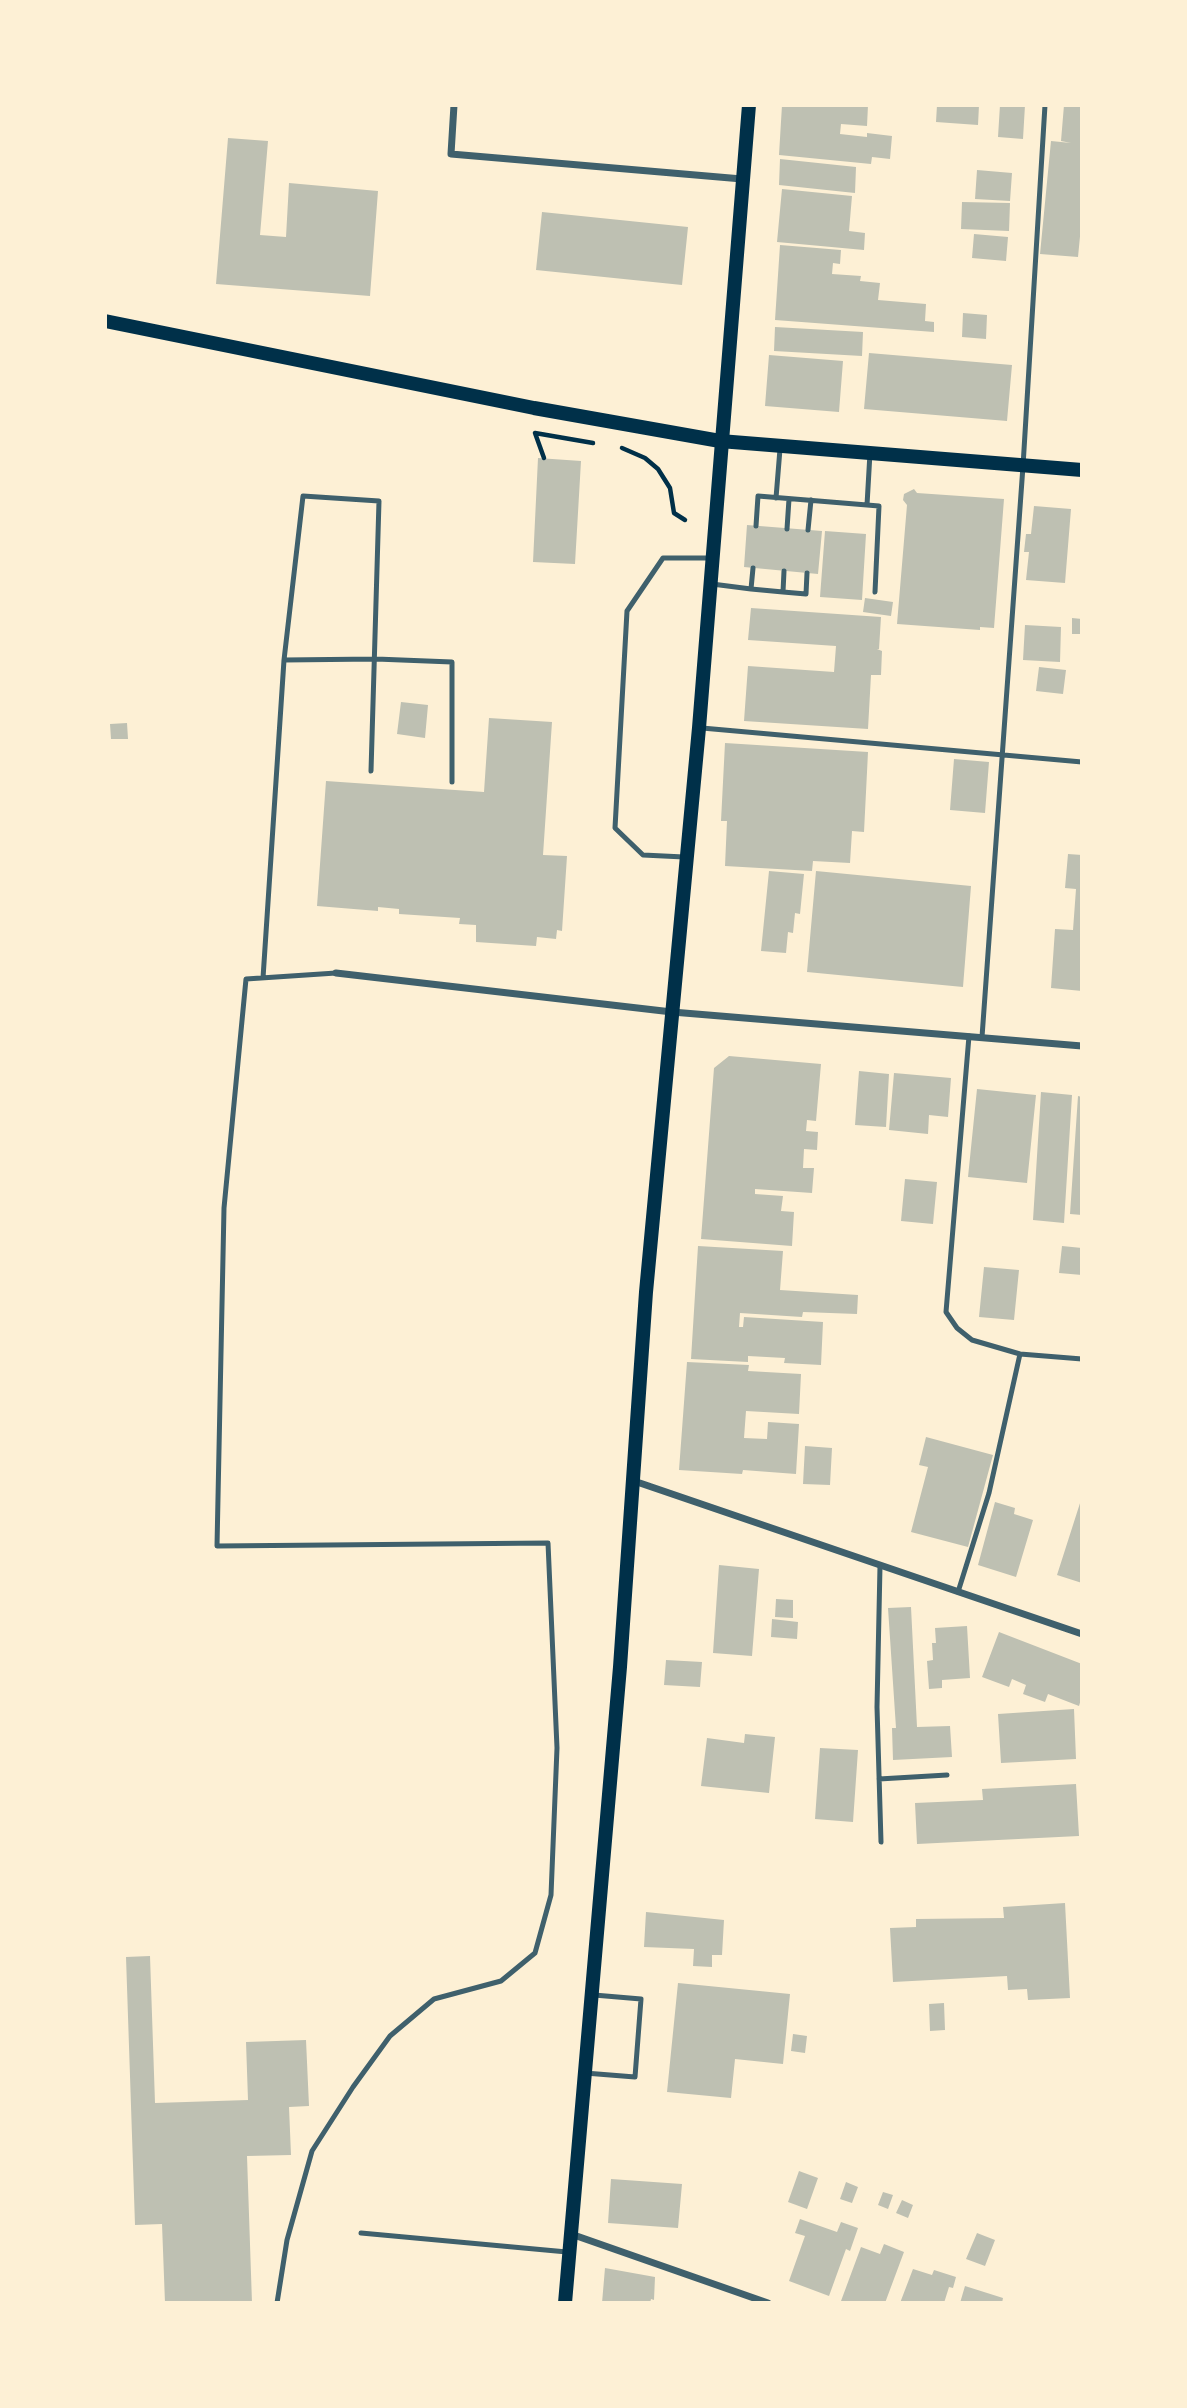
<!DOCTYPE html>
<html>
<head>
<meta charset="utf-8">
<style>
	body { margin:0 }
	#map { position:relative; width:1187px; height:2408px; overflow:hidden; background:#fdf0d5; font-family:"Fira Sans",sans-serif }
	canvas { display:block }
	.frame { position:absolute; inset:0; border:107px solid #fdf0d5; pointer-events:none }
</style>
</head>
<body>
<div id="map">
<canvas width="1187" height="2408"></canvas>
<div class="frame"></div>
</div>
<script>
const ctx = document.querySelector('canvas').getContext('2d');
ctx.lineJoin = 'round';
function paint(path, color) { ctx.fillStyle = color; ctx.fill(path, 'evenodd'); }
const toPath = rows => new Path2D(rows.map(r => 'M' + r).join(''));
function stroke(path, color, width, dash) { ctx.strokeStyle = color; ctx.lineWidth = width; ctx.lineCap = dash ? 'butt' : 'round'; ctx.setLineDash(dash || []); ctx.stroke(path); }
const building = toPath([
	[782,105,868,105,867,126,841,124,840,134,867,137,867,133,892,136,890,159,872,157,871,164,779,155],
	[937,105,979,105,978,125,936,122],
	[1000,105,1025,105,1023,139,998,137],
	[1064,105,1082,105,1082,216,1078,257,1040,254,1051,141,1071,143,1061,141],
	[228,138,268,141,260,235,286,237,289,183,378,191,370,296,216,284],
	[780,159,856,167,855,193,779,185],
	[977,170,1012,173,1010,201,975,199],
	[782,189,852,196,849,231,865,233,864,250,777,242],
	[962,202,1010,203,1009,231,961,229],
	[542,212,688,227,682,285,536,270],
	[974,234,1008,237,1006,261,972,258],
	[780,245,841,250,840,264,833,263,832,274,861,276,860,281,880,283,878,300,926,304,925,321,934,322,934,332,775,320],
	[963,313,987,315,986,339,962,337],
	[775,327,863,332,862,356,774,351],
	[869,353,1012,365,1007,421,864,409],
	[769,355,843,361,839,412,765,406],
	[538,458,581,461,575,564,533,562],
	[914,489,917,493,1004,499,994,628,980,627,980,630,897,624,907,505,903,500,904,494],
	[1034,506,1071,509,1065,583,1026,580,1029,552,1024,552,1026,534,1031,534],
	[747,525,822,531,818,574,744,567],
	[825,531,866,534,862,600,820,597],
	[865,598,893,602,891,616,863,612],
	[751,608,881,617,879,649,877,649,882,651,881,675,871,675,868,729,744,721,748,666,834,672,836,646,748,640],
	[1072,618,1082,619,1082,634,1072,634],
	[1025,625,1061,627,1060,662,1023,660],
	[1039,667,1066,670,1063,694,1036,691],
	[401,702,428,705,425,738,397,734],
	[489,718,552,722,543,855,567,856,562,931,557,930,556,939,537,937,536,946,476,942,476,925,459,924,460,918,399,914,399,909,378,907,378,911,317,906,326,781,484,792],
	[127,723,128,739,111,739,110,724],
	[725,743,868,752,864,832,852,831,850,863,813,861,812,871,725,866,727,821,721,821],
	[954,759,989,762,985,813,950,810],
	[1068,854,1082,855,1082,991,1051,988,1055,929,1073,930,1076,889,1065,888],
	[769,871,804,874,800,914,795,913,793,933,788,932,786,953,761,951],
	[816,871,971,886,963,987,807,972],
	[729,1056,821,1064,816,1121,807,1120,806,1131,818,1132,817,1150,804,1149,803,1168,814,1168,812,1193,755,1189,755,1194,783,1196,781,1211,794,1212,792,1246,701,1239,714,1068],
	[859,1071,889,1074,886,1127,855,1125],
	[894,1073,951,1078,948,1117,929,1115,928,1134,889,1130],
	[977,1089,1036,1095,1027,1183,968,1177],
	[1041,1092,1072,1095,1064,1223,1033,1220],
	[1078,1096,1082,1097,1082,1215,1070,1214],
	[905,1179,937,1182,933,1224,901,1221],
	[698,1246,783,1251,780,1290,858,1295,857,1314,803,1312,802,1317,740,1313,739,1327,743,1327,744,1317,823,1322,821,1365,784,1363,785,1358,748,1356,748,1362,691,1359],
	[1062,1246,1082,1248,1082,1275,1059,1273],
	[984,1267,1019,1270,1014,1320,979,1317],
	[687,1362,749,1365,748,1371,801,1374,799,1414,746,1411,744,1438,767,1439,768,1422,799,1424,796,1474,743,1470,742,1474,679,1470],
	[926,1437,993,1455,968,1547,911,1532,928,1467,919,1465],
	[805,1446,832,1448,830,1485,803,1484],
	[1081,1500,1082,1500,1082,1583,1057,1575],
	[995,1502,1015,1508,1014,1514,1033,1520,1016,1577,978,1565],
	[719,1565,759,1569,752,1656,713,1653],
	[776,1599,793,1600,793,1618,775,1617],
	[911,1607,917,1727,950,1726,952,1757,893,1760,892,1728,896,1728,888,1608],
	[772,1619,798,1622,797,1639,771,1637],
	[967,1626,970,1678,942,1680,942,1688,929,1689,927,1661,933,1660,932,1643,936,1643,935,1628],
	[999,1632,1082,1664,1082,1696,1079,1706,1048,1694,1045,1702,1023,1694,1026,1685,1012,1679,1009,1687,982,1677],
	[666,1660,702,1662,700,1687,664,1685],
	[1074,1709,1076,1759,1001,1763,998,1714],
	[745,1734,775,1737,769,1793,701,1786,707,1738,744,1743],
	[820,1748,858,1750,853,1822,815,1819],
	[1076,1784,1079,1836,917,1844,915,1803,983,1800,982,1789],
	[1065,1903,1070,1998,1028,2000,1027,1989,1008,1990,1007,1976,893,1982,890,1928,916,1927,916,1919,1004,1918,1003,1907],
	[646,1912,724,1920,722,1955,712,1955,712,1967,693,1966,694,1949,644,1947],
	[150,1956,155,2103,248,2100,246,2042,306,2040,309,2106,289,2107,291,2155,247,2156,252,2303,165,2303,162,2224,135,2225,126,1957],
	[678,1983,790,1994,783,2064,735,2059,731,2098,667,2092],
	[944,2003,945,2030,930,2031,929,2004],
	[793,2034,807,2036,805,2053,791,2051],
	[799,2171,818,2178,807,2209,788,2202],
	[611,2179,682,2184,678,2228,608,2223],
	[846,2182,858,2187,852,2203,840,2199],
	[883,2192,893,2195,888,2209,878,2205],
	[902,2200,913,2205,908,2218,896,2213],
	[800,2219,837,2232,841,2222,858,2228,850,2251,846,2249,829,2296,789,2281,805,2236,795,2233],
	[977,2233,995,2240,985,2266,966,2259],
	[884,2244,904,2252,885,2303,847,2303,841,2301,861,2247,880,2254],
	[605,2268,655,2277,654,2300,651,2299,650,2303,602,2303],
	[913,2269,932,2275,934,2270,956,2277,953,2288,949,2287,944,2303,900,2303],
	[965,2286,1003,2298,1002,2303,960,2303]
]);
const path = toPath([
	[535,433,593,443],
	[535,433,544,458],
	[622,448,645,458,658,469,670,488,674,513,685,520]
]);
const service = toPath([
	[776,498,780,449],
	[867,505,879,506,875,592],
	[756,526,758,496,867,505,870,453],
	[787,529,789,499],
	[808,530,811,500],
	[753,568,751,589,783,592,806,594,807,573],
	[712,584,751,589],
	[783,592,784,571],
	[284,660,376,659,452,662,452,782],
	[702,728,1082,762],
	[684,857,643,855,615,828,627,611,663,558,711,558],
	[263,978,284,660,303,496,379,501,371,771],
	[969,1036,946,1312,957,1328,972,1340,1020,1354,1082,1359],
	[982,1037,1023,466,1045,105],
	[880,1566,877,1707,881,1842],
	[958,1592,989,1493,1020,1354],
	[879,1779,947,1775],
	[585,2073,635,2077,641,1999,594,1995],
	[361,2233,567,2252],
	[277,2303,287,2240,312,2151,353,2087,390,2036,434,1999,501,1981,535,1953,551,1895,557,1748,548,1543,217,1546,224,1208,246,979,336,973]
]);
const minor = toPath([
	[454,105,451,154,742,179],
	[336,973,672,1012,1082,1046],
	[634,1481,1082,1634],
	[571,2234,768,2303]
]);
const secondary = toPath([
	[105,321,534,408,720,441,1082,470],
	[565,2303,620,1667,646,1292,699,728,749,105]
]);
paint(building, '#bec0b2');
stroke(path, '#003049', 4.5);
stroke(service, '#3f606c', 5);
stroke(minor, '#3f606c', 7);
stroke(secondary, '#003049', 14);
</script>
</body>
</html>
